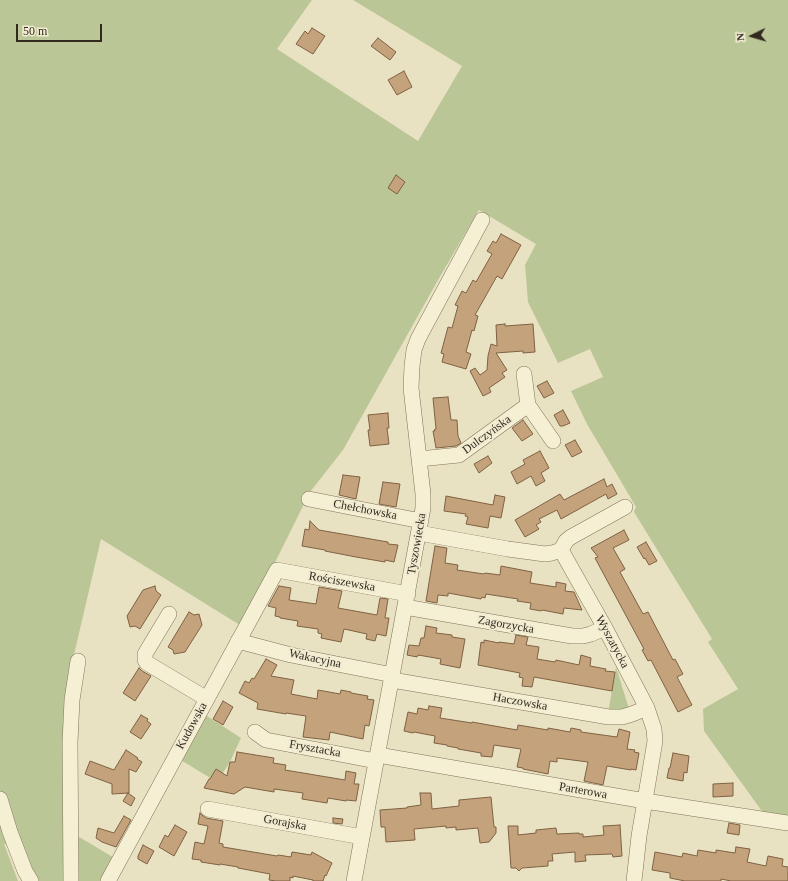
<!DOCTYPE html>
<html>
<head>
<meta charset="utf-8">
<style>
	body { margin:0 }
	#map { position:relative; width:788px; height:881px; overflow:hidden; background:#e9e2c2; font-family:"Times New Roman",serif }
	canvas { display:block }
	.north { position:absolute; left:732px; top:16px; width:40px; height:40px; -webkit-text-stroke:3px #f1ecd1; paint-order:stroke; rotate:265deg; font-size:11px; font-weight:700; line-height:16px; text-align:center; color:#322a1e }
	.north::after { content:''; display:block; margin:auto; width:14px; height:18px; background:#322a1e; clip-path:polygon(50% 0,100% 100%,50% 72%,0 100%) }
	.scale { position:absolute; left:16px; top:24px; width:86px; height:18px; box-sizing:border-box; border:2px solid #322a1e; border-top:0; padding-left:5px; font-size:12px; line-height:14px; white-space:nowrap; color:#322a1e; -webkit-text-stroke:3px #f1ecd1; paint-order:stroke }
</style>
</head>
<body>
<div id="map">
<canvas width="788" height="881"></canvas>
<div class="north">N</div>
<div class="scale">50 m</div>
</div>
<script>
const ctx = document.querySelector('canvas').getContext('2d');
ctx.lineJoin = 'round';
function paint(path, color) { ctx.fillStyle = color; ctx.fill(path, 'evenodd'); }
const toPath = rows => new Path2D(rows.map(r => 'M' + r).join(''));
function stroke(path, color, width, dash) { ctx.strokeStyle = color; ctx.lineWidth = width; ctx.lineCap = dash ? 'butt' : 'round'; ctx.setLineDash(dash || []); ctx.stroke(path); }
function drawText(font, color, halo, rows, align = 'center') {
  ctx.font = font + ' "Times New Roman",serif'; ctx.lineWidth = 4; ctx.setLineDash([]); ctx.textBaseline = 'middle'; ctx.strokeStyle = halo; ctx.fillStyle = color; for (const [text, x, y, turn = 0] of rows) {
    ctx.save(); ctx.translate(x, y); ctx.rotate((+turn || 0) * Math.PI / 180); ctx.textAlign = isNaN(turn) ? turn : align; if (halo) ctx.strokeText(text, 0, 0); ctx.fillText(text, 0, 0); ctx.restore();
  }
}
const green = toPath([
	[0,0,312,0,277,49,418,141,462,66,353,0,788,0,788,817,764,814,704,731,703,709,738,689,708,642,712,639,634,512,636,507,587,424,571,391,603,377,590,349,558,363,528,302,525,265,536,244,479,210,438,280,343,450,310,492,243,627,101,539,73,659,67,881,38,881,22,846,4,844,18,881,0,881],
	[616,667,630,712,608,713],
	[204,714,241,738,230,762,217,782,179,759],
	[76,836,81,838,116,859,104,881,76,881]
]);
const building = toPath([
	[312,28,325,36,313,54,296,44,305,31,308,34,312,28],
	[378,38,396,52,390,60,371,46,378,38],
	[404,71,412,87,397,95,388,80,404,71],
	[396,175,405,182,397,194,388,188,396,175],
	[501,234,521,245,502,279,497,276,475,315,478,316,474,331,472,330,466,352,471,354,466,369,442,362,444,354,441,353,448,327,452,328,458,306,455,305,462,291,466,293,473,280,476,282,492,254,487,251,493,241,496,243,501,234],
	[505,324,505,326,533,324,535,352,523,353,523,351,496,353,507,370,502,373,505,377,489,388,491,392,483,396,470,371,475,368,480,375,487,370,488,356,491,344,497,346,496,325,505,324],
	[547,381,554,393,544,398,537,386,547,381],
	[448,397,451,420,457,420,458,436,461,443,456,446,436,448,433,431,435,431,434,430,436,429,433,398,448,397],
	[563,410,570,423,563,426,560,426,554,415,563,410],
	[388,413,389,428,387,428,389,444,370,446,368,430,370,430,368,415,388,413],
	[523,420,533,434,522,441,512,428,523,420],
	[575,440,582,452,572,457,565,445,575,440],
	[540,451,549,468,541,473,545,481,536,486,531,476,517,484,511,472,525,464,523,460,540,451],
	[488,456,492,463,479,473,474,464,488,456],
	[343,475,360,477,356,499,339,495,343,475],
	[604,479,607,487,612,484,617,494,608,499,606,494,561,519,557,510,539,519,541,522,536,525,539,529,525,537,515,520,560,494,564,500,604,479],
	[383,482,400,484,396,507,379,504,383,482],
	[495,495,505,497,501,518,490,516,488,528,466,524,468,517,465,516,466,514,444,511,446,496,493,505,495,495],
	[310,521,319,530,388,542,388,544,398,545,394,562,385,560,385,562,356,557,325,551,325,550,302,546,305,529,309,530,310,521],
	[624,530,629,540,613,548,625,569,620,572,643,614,648,612,673,660,675,659,683,674,677,677,692,705,678,712,651,660,648,661,642,650,644,649,595,558,598,557,591,548,624,530],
	[646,542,657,561,649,565,645,558,644,559,637,547,646,542],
	[435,546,447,548,445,563,458,565,457,570,484,574,485,573,500,575,501,566,532,572,530,583,556,587,556,582,566,584,565,591,574,592,582,610,564,608,563,614,542,610,541,611,530,609,531,603,517,601,518,599,486,594,485,598,482,597,481,599,448,593,448,596,438,595,437,603,426,601,435,546],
	[155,586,156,591,161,595,140,629,135,626,130,627,127,616,143,590,155,586],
	[279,586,291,588,289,600,316,604,319,587,342,591,338,608,377,615,380,598,388,599,385,618,389,618,386,636,377,634,375,641,366,639,367,634,344,629,341,642,321,638,322,634,318,633,318,629,297,626,298,621,280,618,280,617,275,616,276,608,268,606,279,586],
	[189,612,194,615,199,614,202,625,185,652,174,654,173,650,168,647,189,612],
	[426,626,437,628,436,633,452,635,452,637,465,639,460,668,440,664,441,659,418,655,417,657,407,655,409,645,419,646,421,638,424,638,426,626],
	[516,635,528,637,526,645,539,647,537,659,555,662,556,660,579,665,581,655,591,658,590,666,606,669,605,671,615,672,612,691,534,677,532,687,522,686,523,678,519,677,520,673,478,665,481,642,484,643,484,640,499,643,499,642,514,644,516,635],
	[266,659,277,665,271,676,294,680,291,694,317,699,318,690,340,694,341,690,351,692,351,693,368,696,367,699,374,700,369,726,365,725,363,739,330,732,329,740,303,737,306,716,286,713,286,714,257,709,258,703,239,693,245,681,249,683,252,678,254,679,266,659],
	[139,668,142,671,151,676,135,701,123,693,139,668],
	[223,701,233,707,223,725,213,719,223,701],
	[429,706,442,708,440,718,472,723,472,722,517,730,518,725,548,730,548,728,570,732,571,728,581,730,581,732,617,737,619,729,630,732,627,749,635,750,634,752,639,753,636,770,631,769,631,770,607,766,603,785,584,781,588,762,557,758,557,762,550,761,548,774,523,769,523,768,517,767,521,749,494,745,492,757,481,756,481,753,458,749,458,748,447,746,447,745,434,743,435,736,414,732,413,733,404,731,408,712,417,714,418,708,428,710,429,706],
	[141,715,148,719,147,721,151,724,141,739,130,732,141,715],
	[126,750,138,758,137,759,142,762,136,772,129,769,129,793,112,794,112,784,85,774,90,761,114,770,126,750],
	[237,752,274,758,273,763,286,765,285,770,345,780,346,771,356,773,354,784,359,784,356,801,346,800,346,801,328,798,327,803,302,799,303,793,274,789,274,792,245,787,234,794,204,788,209,779,210,779,216,769,227,776,230,762,235,762,237,752],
	[673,753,689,756,687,773,684,772,683,781,667,778,669,768,670,768,673,753],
	[733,783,733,796,713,797,713,784,733,783],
	[128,793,135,798,131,806,123,801,128,793],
	[420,793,431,793,432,809,459,806,459,800,491,797,494,827,496,827,496,833,489,842,480,843,478,828,456,830,456,827,446,828,446,826,414,829,415,840,386,842,385,827,381,827,380,810,407,808,407,807,421,805,420,793],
	[200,813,203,816,206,818,223,821,219,843,223,844,223,847,277,856,278,855,291,857,292,852,311,855,312,852,332,863,326,876,325,875,323,881,313,881,313,880,293,876,293,878,290,877,290,881,276,881,269,880,270,874,238,868,238,867,220,864,220,865,201,862,201,860,192,859,195,842,204,844,208,826,198,824,200,813],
	[124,816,131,820,116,847,102,842,96,838,98,828,114,833,124,816],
	[333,818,343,819,342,824,333,823,333,818],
	[729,823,740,825,739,835,727,833,729,823],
	[175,825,187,832,174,856,159,847,165,835,168,837,175,825],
	[620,825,622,856,613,857,612,854,585,855,586,861,575,862,575,852,552,854,553,861,548,861,548,866,522,868,519,871,516,868,511,868,508,826,518,826,518,835,536,833,536,830,556,828,557,834,579,833,579,834,583,834,583,837,604,835,603,826,620,825],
	[143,845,154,851,147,864,138,859,138,856,143,845],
	[736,847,750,849,747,862,766,866,768,856,783,859,782,866,788,867,788,881,731,881,721,879,721,881,685,881,670,878,670,873,652,870,655,852,682,857,683,853,697,856,698,850,716,853,716,850,735,853,736,847]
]);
const minor = toPath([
	[524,374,528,405,553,441],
	[419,459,459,455,528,405],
	[309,499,421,521],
	[419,533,508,549,545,554,552,553,561,550,605,628,647,708,654,729,655,741,639,836,634,881],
	[561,550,566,541,571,537,625,507],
	[405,607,572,636,583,636,591,634,605,628],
	[169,614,145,654,145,660,147,663,207,699],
	[238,641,291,655,393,675],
	[392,680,609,717,622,717,632,714,647,708],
	[255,732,266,740,376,761],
	[378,755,645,801,788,823],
	[0,799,10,832,25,871,31,881],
	[208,809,362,837],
	[71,881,70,742,72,700,78,661],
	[108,881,277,570,408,594],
	[354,881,423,508,423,494,411,388,412,366,414,350,418,339,441,296,482,220]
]);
const streetNames = [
	["Dulczyńska",487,435,-36],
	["Chełchowska",365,510,11],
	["Tyszowiecka",417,544,-80],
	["Rościszewska",342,582,10],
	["Zagorzycka",506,625,10],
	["Wyszatycka",612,642,62],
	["Wakacyjna",315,659,12],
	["Haczowska",520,702,10],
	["Kudowska",192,726,-61],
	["Frysztacka",315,749,10],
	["Parterowa",583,791,10],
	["Gorajska",285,823,10]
];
paint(green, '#bbc697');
paint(building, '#c4a27b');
stroke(building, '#7e6143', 1);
stroke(minor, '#81745b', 16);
stroke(minor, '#f5efd4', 15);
drawText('12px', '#322a1e', '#f1ecd1', streetNames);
</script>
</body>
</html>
